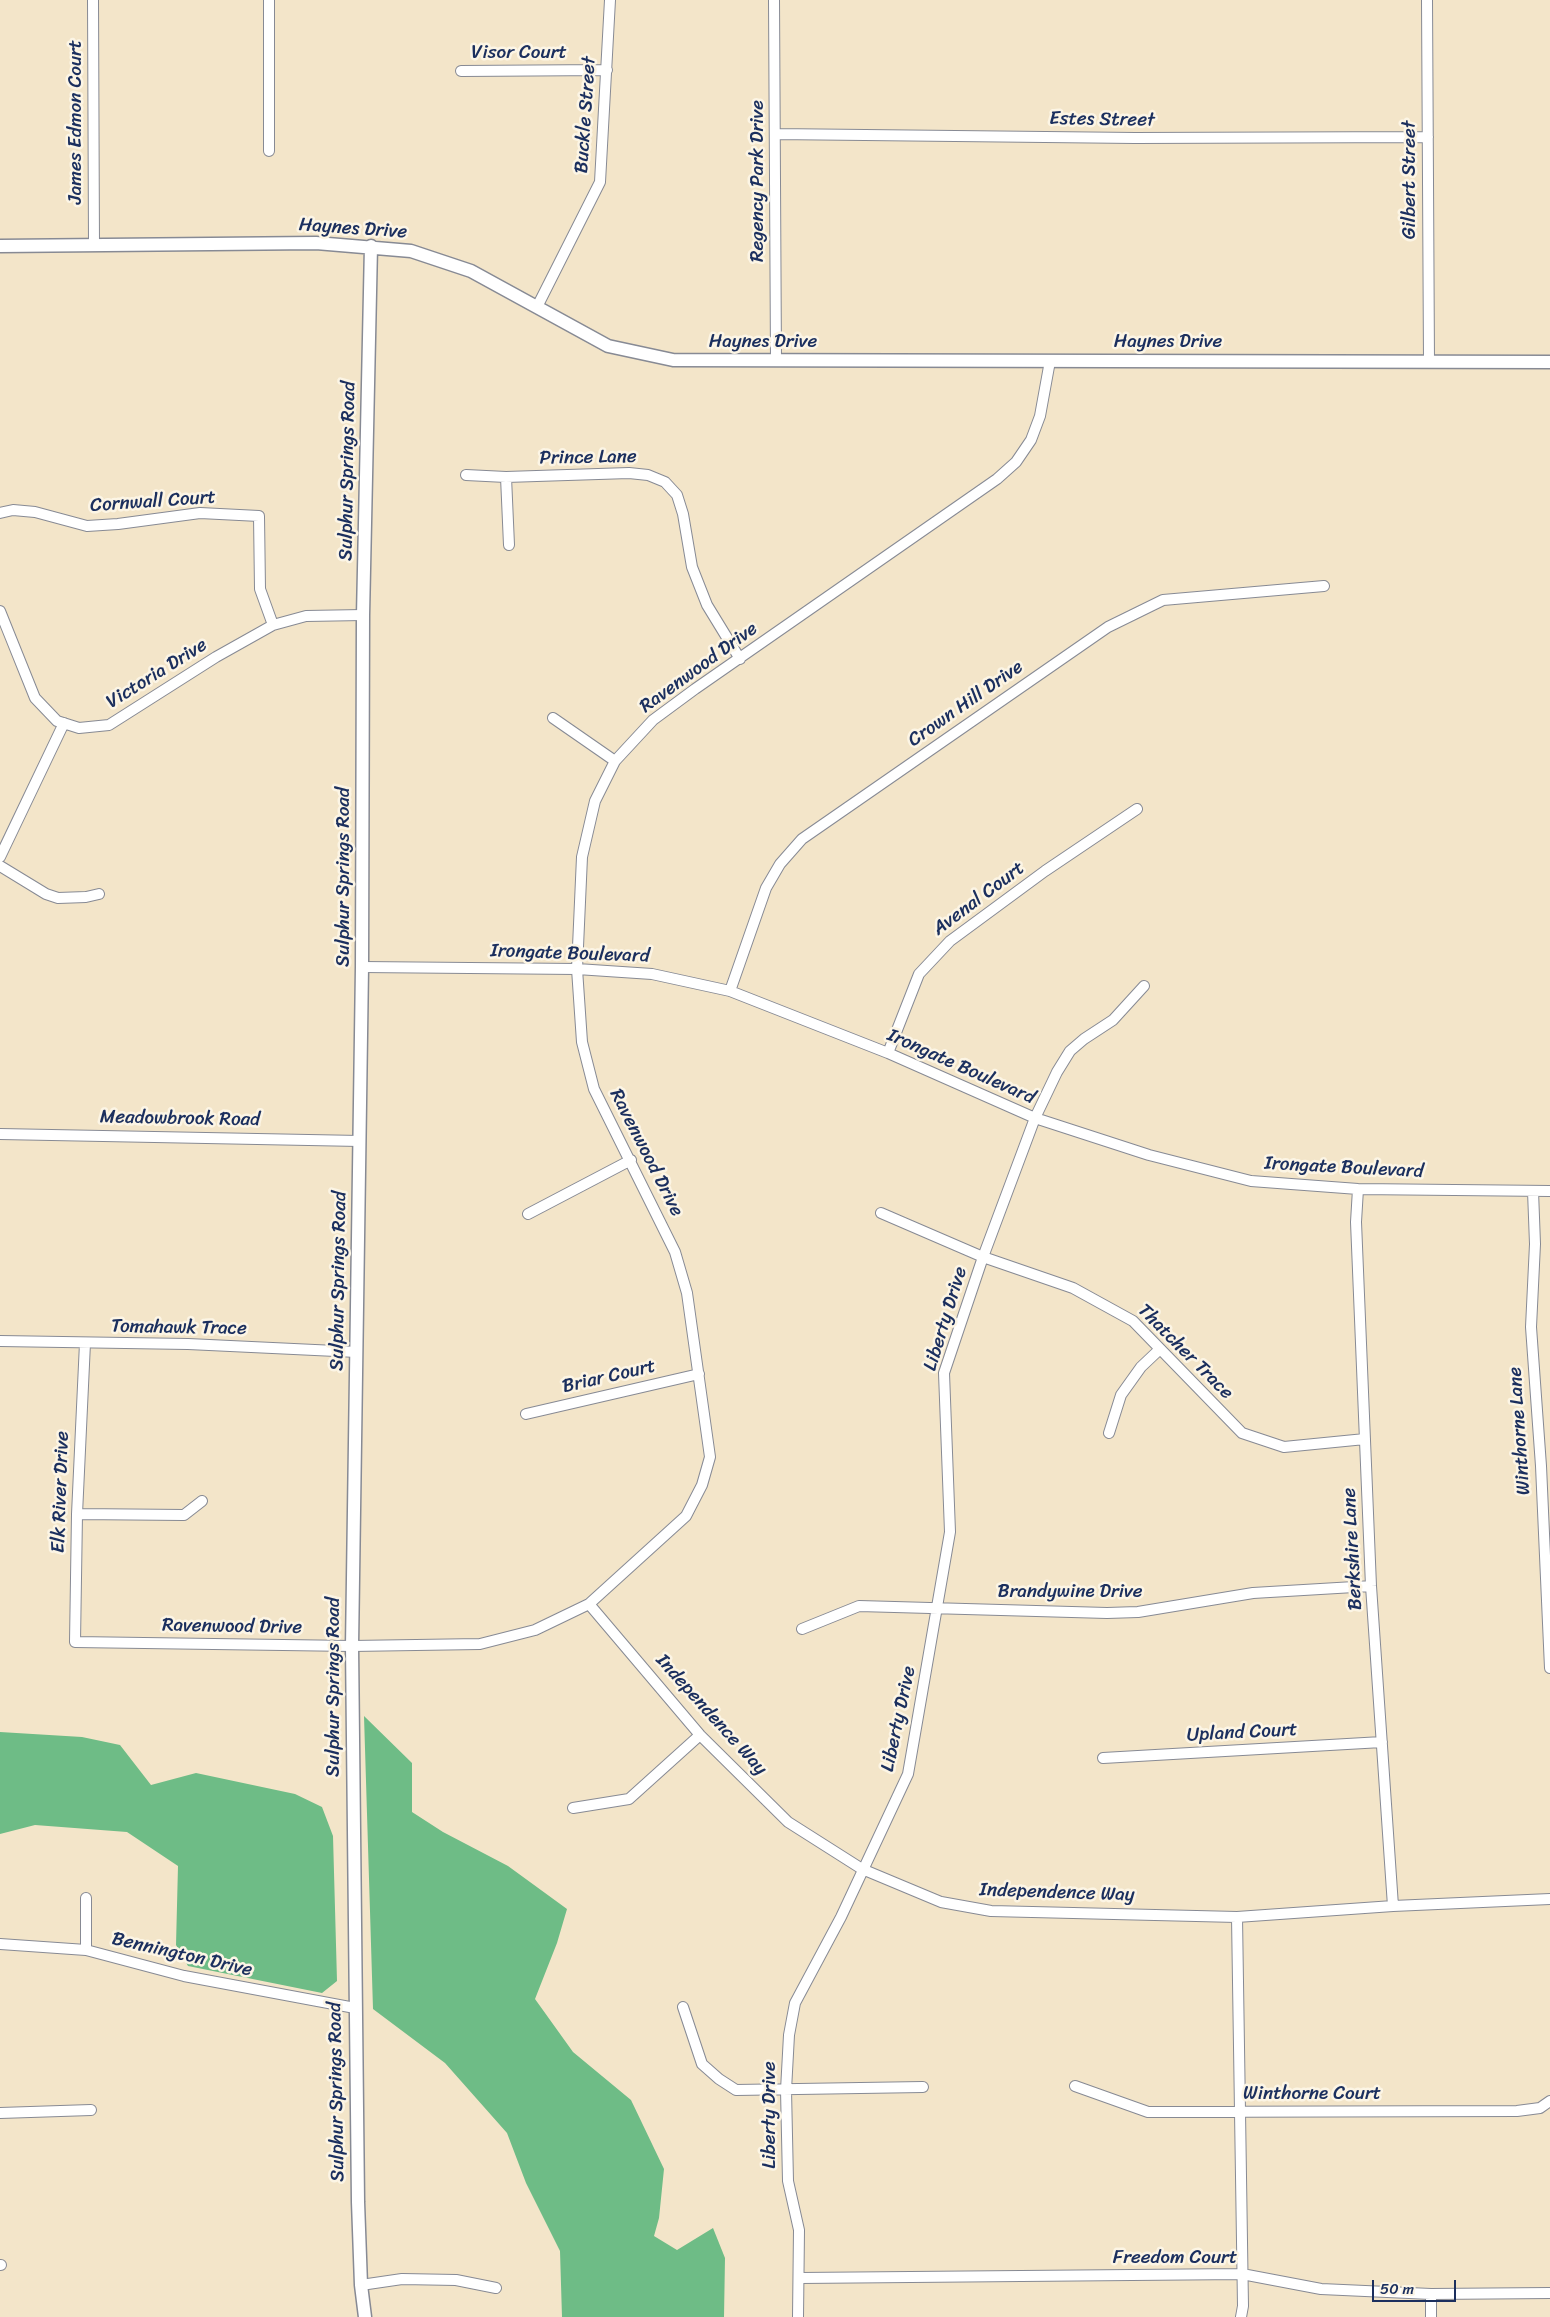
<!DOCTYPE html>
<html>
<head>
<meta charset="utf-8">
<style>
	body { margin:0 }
	#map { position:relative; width:1550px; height:2317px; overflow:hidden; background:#f3e5c9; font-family:Sriracha,sans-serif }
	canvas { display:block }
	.scale { position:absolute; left:1372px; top:2280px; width:84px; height:22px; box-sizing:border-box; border:2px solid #1b2f5e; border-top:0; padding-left:6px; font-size:15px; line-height:18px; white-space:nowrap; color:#1b2f5e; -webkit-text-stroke:4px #fcf5e5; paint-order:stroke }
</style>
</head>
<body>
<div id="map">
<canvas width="1550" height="2317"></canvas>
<div class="scale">50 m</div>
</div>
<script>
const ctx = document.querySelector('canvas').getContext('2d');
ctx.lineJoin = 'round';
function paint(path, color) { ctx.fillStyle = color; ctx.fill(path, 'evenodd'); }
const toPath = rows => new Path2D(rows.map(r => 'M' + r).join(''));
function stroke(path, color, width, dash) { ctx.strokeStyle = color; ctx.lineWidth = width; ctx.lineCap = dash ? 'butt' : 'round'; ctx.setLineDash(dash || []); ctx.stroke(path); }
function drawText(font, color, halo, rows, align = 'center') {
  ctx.font = font + ' Sriracha,sans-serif'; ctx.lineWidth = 5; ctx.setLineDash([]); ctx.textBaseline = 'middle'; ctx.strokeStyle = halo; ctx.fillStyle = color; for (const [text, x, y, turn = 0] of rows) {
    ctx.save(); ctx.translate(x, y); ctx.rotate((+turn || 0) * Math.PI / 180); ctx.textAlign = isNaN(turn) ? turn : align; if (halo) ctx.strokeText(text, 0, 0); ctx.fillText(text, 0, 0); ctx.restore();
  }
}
const forest = toPath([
	[364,1716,412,1763,412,1812,443,1832,508,1866,567,1909,557,1943,535,1999,573,2052,631,2100,664,2169,659,2218,654,2236,677,2250,713,2228,725,2258,724,2317,562,2317,560,2251,526,2183,507,2133,445,2063,373,2009],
	[0,1732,82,1737,120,1745,151,1785,196,1773,295,1794,322,1807,333,1836,337,1981,322,1993,188,1966,176,1945,178,1866,127,1832,35,1825,0,1834]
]);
const minor = toPath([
	[93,0,94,244],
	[269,0,269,151],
	[774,0,776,361],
	[1427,0,1429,361],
	[461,71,607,70],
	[775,134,1135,138,1428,137],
	[537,307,600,182,610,0],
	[466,475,506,477,629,473,648,475,665,482,677,495,683,514,692,567,707,605,740,659],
	[506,477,509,545],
	[0,513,13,510,35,512,87,526,118,524,200,513,259,516,260,589,273,625],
	[0,611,35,698,57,721,79,728,109,725,216,657,273,625,306,616,363,615],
	[553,718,615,761],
	[0,857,64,723],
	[0,866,46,894,58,898,86,897,99,894],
	[362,967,577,969,652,974,730,991,888,1053,1035,1118,1149,1155,1251,1181,1358,1189,1550,1191],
	[730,991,766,888,780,864,802,839,1108,627,1163,600,1324,586],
	[888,1053,919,974,950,941,1045,871,1137,809],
	[0,1134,360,1141],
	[1358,1189,1356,1222,1371,1586,1393,1906],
	[1533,1191,1535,1244,1531,1327,1541,1466,1550,1668],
	[881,1213,983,1257,1073,1288,1133,1321,1242,1433,1284,1447,1365,1439],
	[528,1214,631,1160],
	[0,1341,188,1344,357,1352],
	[85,1343,77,1514,75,1642,352,1646,480,1644,535,1630,589,1604,686,1516,702,1485,710,1457,687,1293,675,1252,594,1089,582,1042,577,969,582,857,595,801,615,761,653,720,695,689,997,479,1016,462,1031,440,1040,416,1050,361],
	[526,1414,699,1374],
	[1109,1433,1121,1395,1141,1367,1160,1349],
	[77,1514,184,1515,202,1501],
	[589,1604,700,1735,788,1822,862,1869,941,1902,991,1911,1237,1917,1393,1906,1550,1899],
	[802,1629,859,1606,1107,1613,1138,1612,1253,1593,1371,1586],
	[1103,1758,1382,1742],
	[573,1808,629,1799,700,1735],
	[1237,1917,1243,2306,1241,2317],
	[0,1944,86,1950,184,1976,355,2008],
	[86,1950,86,1898],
	[683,2007,702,2064,719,2079,736,2090,923,2087],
	[1075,2086,1148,2112,1517,2111,1540,2108,1550,2101],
	[0,2113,91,2110],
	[0,2265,1,2265],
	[800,2278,1242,2274,1321,2289,1431,2294,1550,2293],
	[361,2285,402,2279,456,2280,496,2288],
	[798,2317,799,2230,788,2181,786,2090,789,2035,795,2003,841,1917,908,1774,950,1532,944,1373,983,1257,1035,1118,1057,1072,1070,1051,1084,1039,1113,1020,1144,986],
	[1431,2317,1431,2294]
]);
const tertiary = toPath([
	[0,246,316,243,411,251,471,271,608,346,673,360,1550,362],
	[365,2317,361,2285,358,2202,352,1646,362,967,363,615,371,246]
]);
const streetNames = [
	["Visor Court",519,53],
	["Buckle Street",586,115,-86],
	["Estes Street",1102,120,1],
	["James Edmon Court",76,122,-90],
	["Gilbert Street",1410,180,-90],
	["Regency Park Drive",758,181,-90],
	["Haynes Drive",353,229,4],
	["Haynes Drive",763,342],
	["Haynes Drive",1168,342],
	["Prince Lane",588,458,-1],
	["Sulphur Springs Road",348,471,-89],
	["Cornwall Court",153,502,-4],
	["Ravenwood Drive",699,668,-36],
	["Victoria Drive",157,674,-32],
	["Crown Hill Drive",966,704,-35],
	["Sulphur Springs Road",344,877,-90],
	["Avenal Court",979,899,-37],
	["Irongate Boulevard",570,954,2],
	["Irongate Boulevard",961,1067,24],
	["Meadowbrook Road",180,1119,1],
	["Ravenwood Drive",646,1153,63],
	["Irongate Boulevard",1344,1168,3],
	["Sulphur Springs Road",339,1281,-89],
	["Liberty Drive",946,1319,-73],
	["Tomahawk Trace",179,1328,1],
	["Thatcher Trace",1185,1352,45],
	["Briar Court",609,1377,-13],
	["Winthorne Lane",1520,1431,-94],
	["Elk River Drive",61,1492,-88],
	["Berkshire Lane",1353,1549,-93],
	["Brandywine Drive",1070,1592],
	["Ravenwood Drive",232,1627,1],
	["Sulphur Springs Road",334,1687,-90],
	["Independence Way",711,1715,48],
	["Liberty Drive",899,1719,-78],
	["Upland Court",1242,1733,-3],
	["Independence Way",1057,1893,2],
	["Bennington Drive",182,1955,13],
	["Sulphur Springs Road",337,2092,-91],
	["Winthorne Court",1312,2094],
	["Liberty Drive",770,2115,-90],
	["Freedom Court",1175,2258]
];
paint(forest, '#6ebc86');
stroke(minor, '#878a94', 12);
stroke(tertiary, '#878a94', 15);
stroke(minor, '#fff', 10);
stroke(tertiary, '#fff', 12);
drawText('19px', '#1b2f5e', '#fcf5e5', streetNames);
</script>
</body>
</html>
